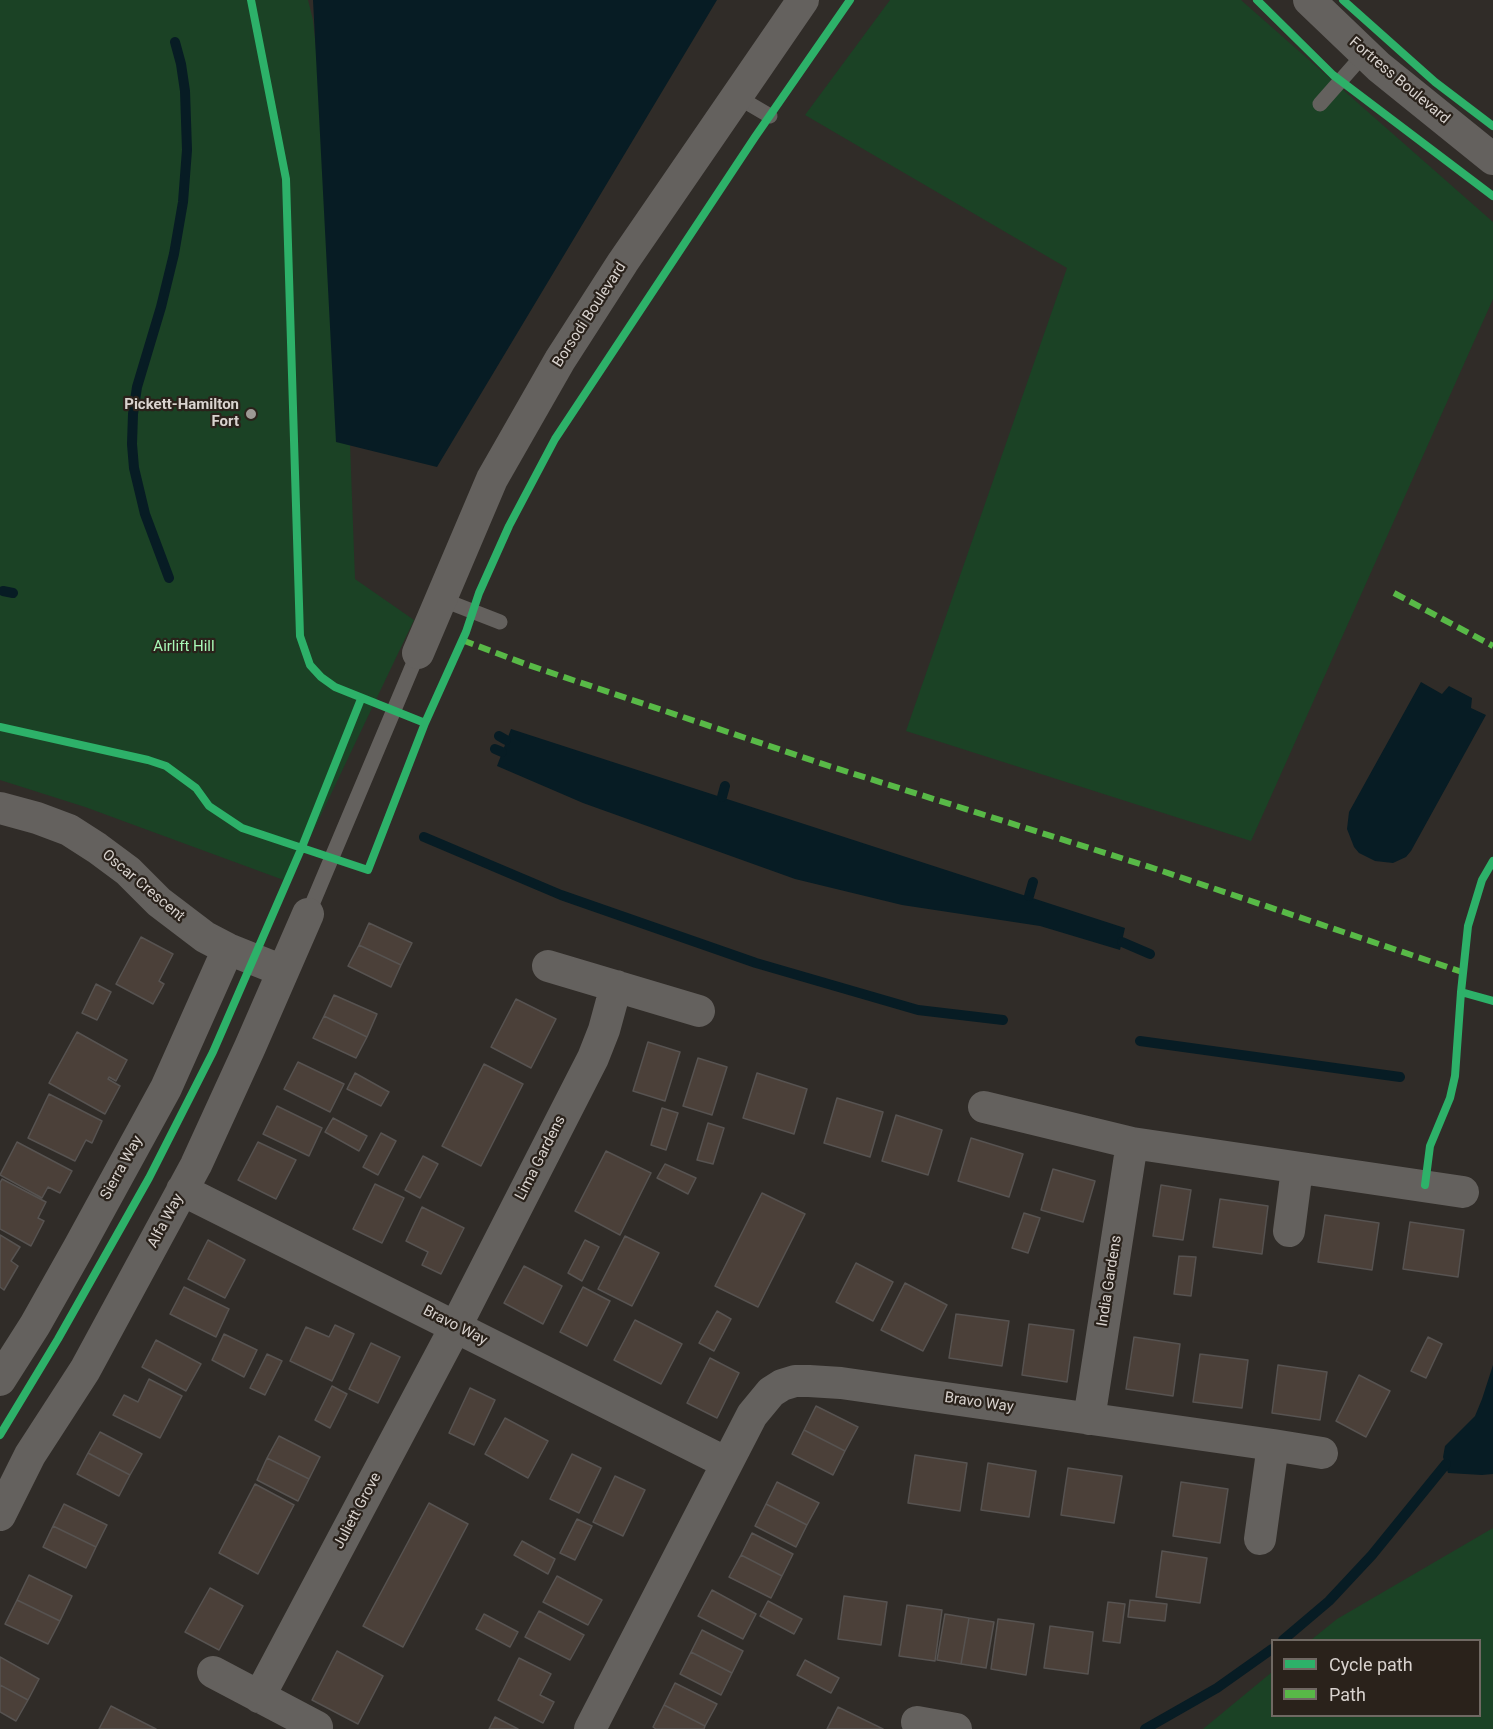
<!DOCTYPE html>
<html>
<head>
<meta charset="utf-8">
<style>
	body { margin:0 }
	#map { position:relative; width:1493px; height:1729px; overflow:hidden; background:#302c28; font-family:Roboto,sans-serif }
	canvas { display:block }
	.legend { position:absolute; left:1271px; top:1639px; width:210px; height:78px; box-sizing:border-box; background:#2a221b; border:2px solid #706963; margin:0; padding:8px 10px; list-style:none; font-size:18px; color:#d9d3cf }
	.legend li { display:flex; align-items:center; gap:12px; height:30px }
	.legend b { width:30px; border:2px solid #706963 }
</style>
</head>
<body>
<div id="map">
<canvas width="1493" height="1729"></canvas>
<ul class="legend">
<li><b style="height:8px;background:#2db169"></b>Cycle path</li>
<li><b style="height:8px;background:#58b947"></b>Path</li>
</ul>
</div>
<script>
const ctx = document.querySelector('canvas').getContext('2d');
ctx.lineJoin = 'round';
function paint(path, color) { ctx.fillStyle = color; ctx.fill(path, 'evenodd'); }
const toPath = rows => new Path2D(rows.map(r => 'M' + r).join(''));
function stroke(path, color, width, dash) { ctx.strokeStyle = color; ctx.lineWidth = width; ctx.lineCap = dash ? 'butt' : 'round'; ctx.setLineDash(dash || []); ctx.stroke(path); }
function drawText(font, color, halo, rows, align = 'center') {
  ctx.font = font + ' Roboto,sans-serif'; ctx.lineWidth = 4.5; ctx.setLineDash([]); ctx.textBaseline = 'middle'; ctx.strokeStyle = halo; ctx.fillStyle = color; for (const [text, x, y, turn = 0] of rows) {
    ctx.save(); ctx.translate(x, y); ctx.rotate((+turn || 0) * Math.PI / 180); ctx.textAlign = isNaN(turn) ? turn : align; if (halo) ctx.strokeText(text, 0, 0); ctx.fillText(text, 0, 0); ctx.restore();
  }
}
const green = toPath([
	[0,0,308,0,313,20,346,335,355,579,414,620,289,882,85,807,0,780],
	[890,0,1241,0,1493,222,1493,299,1251,841,906,731,1067,268,805,115],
	[1493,1528,1493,1729,1203,1729,1272,1672,1272,1716,1480,1716,1480,1640,1311,1640,1337,1619]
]);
const water = toPath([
	[313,0,717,0,437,467,336,442],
	[1421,682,1442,694,1449,686,1472,698,1471,708,1486,715,1411,851,1406,857,1393,863,1375,861,1359,853,1354,847,1347,829,1349,812],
	[511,729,1125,928,1120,950,1040,926,902,905,795,879,583,803,497,766],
	[1493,1365,1493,1474,1482,1475,1448,1473,1443,1457,1445,1446,1475,1416,1482,1399]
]);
const stream = toPath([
	[169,578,145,514,134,468,132,444,133,414,137,387,161,307,174,254,183,202,187,150,185,91,181,64,175,42],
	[3,591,13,593],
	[499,736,506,740],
	[495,749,502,752],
	[722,797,725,786],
	[424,837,561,895,756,963,918,1010,1003,1020],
	[1029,896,1033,882],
	[1122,942,1150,954],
	[1140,1041,1400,1077],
	[1283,1640,1329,1601,1372,1555,1446,1464],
	[1145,1729,1217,1688,1272,1649]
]);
const building = toPath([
	[369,923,412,943,401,965,359,945,369,923],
	[141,937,173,954,159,981,164,984,153,1004,116,984,141,937],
	[359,945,401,965,391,987,348,966,359,945],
	[96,984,111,992,97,1020,82,1013,96,984],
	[334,995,377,1014,367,1037,324,1016,334,995],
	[516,999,556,1019,531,1068,491,1047,516,999],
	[324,1016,367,1037,356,1058,313,1038,324,1016],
	[77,1032,127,1060,116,1081,109,1077,108,1079,120,1086,105,1114,49,1083,77,1032],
	[648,1042,680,1052,665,1101,633,1091,648,1042],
	[698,1058,727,1067,712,1115,683,1106,698,1058],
	[298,1062,344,1084,330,1112,284,1089,298,1062],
	[484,1064,523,1084,481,1166,442,1146,484,1064],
	[355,1073,389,1092,381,1106,347,1089,355,1073],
	[757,1073,807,1089,794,1134,743,1118,757,1073],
	[49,1094,102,1121,92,1143,86,1140,75,1161,28,1138,49,1094],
	[837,1098,883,1112,870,1157,824,1143,837,1098],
	[277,1106,322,1128,309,1156,263,1134,277,1106],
	[662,1108,678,1113,666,1150,651,1145,662,1108],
	[896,1115,942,1130,928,1175,882,1161,896,1115],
	[333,1118,367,1136,359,1151,325,1132,333,1118],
	[708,1123,724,1128,713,1164,697,1160,708,1123],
	[381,1133,396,1141,378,1175,363,1167,381,1133],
	[971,1138,1023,1154,1009,1197,958,1181,971,1138],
	[17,1142,72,1171,60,1193,48,1187,42,1198,0,1175,17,1142],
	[258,1142,296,1160,276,1199,238,1180,258,1142],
	[606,1151,651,1173,620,1235,575,1211,606,1151],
	[423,1156,438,1164,420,1198,405,1190,423,1156],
	[665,1164,696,1178,688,1194,657,1178,665,1164],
	[1053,1169,1095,1181,1083,1222,1041,1210,1053,1169],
	[2,1179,46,1202,38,1218,44,1221,31,1246,0,1229,0,1183,2,1179],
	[375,1184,404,1198,382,1243,353,1229,375,1184],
	[1161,1185,1191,1190,1183,1240,1153,1236,1161,1185],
	[762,1193,805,1214,758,1307,715,1286,762,1193],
	[1220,1199,1268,1206,1262,1254,1213,1247,1220,1199],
	[422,1207,464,1228,441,1274,422,1265,428,1252,406,1241,422,1207],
	[1024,1213,1040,1218,1028,1253,1012,1248,1024,1213],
	[1325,1215,1379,1223,1372,1270,1318,1262,1325,1215],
	[1410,1222,1464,1230,1458,1277,1403,1269,1410,1222],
	[0,1235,20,1247,11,1261,18,1266,4,1290,0,1287,0,1235],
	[625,1236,659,1253,632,1306,598,1289,625,1236],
	[208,1240,245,1260,225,1298,188,1279,208,1240],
	[585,1240,599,1247,582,1281,568,1273,585,1240],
	[1179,1256,1196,1257,1191,1296,1174,1294,1179,1256],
	[856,1263,893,1282,873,1321,836,1302,856,1263],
	[524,1266,562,1286,543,1324,504,1303,524,1266],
	[905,1283,947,1305,923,1351,881,1330,905,1283],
	[184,1287,229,1309,216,1337,170,1314,184,1287],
	[583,1287,610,1301,587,1346,560,1332,583,1287],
	[717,1311,731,1319,714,1351,699,1343,717,1311],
	[956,1314,1009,1321,1002,1366,949,1358,956,1314],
	[635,1320,682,1344,661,1384,614,1360,635,1320],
	[1029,1324,1074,1330,1067,1382,1022,1375,1029,1324],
	[335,1325,354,1334,332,1381,290,1361,306,1327,329,1337,335,1325],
	[224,1334,257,1350,244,1377,212,1360,224,1334],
	[1134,1337,1180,1344,1173,1396,1126,1389,1134,1337],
	[1428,1337,1442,1344,1426,1378,1411,1371,1428,1337],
	[156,1340,201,1364,186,1391,142,1367,156,1340],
	[371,1343,400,1357,378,1403,349,1389,371,1343],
	[267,1354,282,1361,265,1395,250,1388,267,1354],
	[1200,1354,1248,1360,1242,1408,1193,1402,1200,1354],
	[710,1358,739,1373,717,1418,687,1403,710,1358],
	[1278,1365,1327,1372,1320,1420,1272,1413,1278,1365],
	[1359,1375,1390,1391,1366,1437,1336,1421,1359,1375],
	[149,1379,182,1396,160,1438,113,1415,124,1395,138,1402,149,1379],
	[332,1386,347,1394,330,1428,315,1420,332,1386],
	[470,1388,495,1400,474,1445,449,1433,470,1388],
	[816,1406,858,1427,845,1451,804,1430,816,1406],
	[505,1418,548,1441,528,1478,485,1454,505,1418],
	[804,1430,845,1451,833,1475,792,1454,804,1430],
	[100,1432,142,1454,130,1475,88,1453,100,1432],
	[279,1436,320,1457,309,1479,267,1458,279,1436],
	[88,1453,130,1475,119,1496,77,1474,88,1453],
	[572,1454,601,1468,579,1513,550,1499,572,1454],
	[915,1455,967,1463,960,1511,908,1503,915,1455],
	[267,1458,309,1479,298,1501,257,1480,267,1458],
	[988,1463,1036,1471,1029,1517,981,1510,988,1463],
	[1068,1468,1122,1476,1114,1523,1061,1515,1068,1468],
	[615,1476,645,1490,623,1536,593,1522,615,1476],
	[777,1482,819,1503,807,1525,766,1504,777,1482],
	[1181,1482,1228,1489,1220,1543,1173,1536,1181,1482],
	[255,1484,294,1505,258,1574,219,1553,255,1484],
	[429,1503,468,1524,403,1647,363,1626,429,1503],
	[64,1504,107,1525,96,1547,53,1526,64,1504],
	[766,1504,807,1525,796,1547,755,1526,766,1504],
	[577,1519,592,1526,575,1560,560,1553,577,1519],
	[53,1526,96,1547,86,1568,43,1547,53,1526],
	[752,1533,793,1554,782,1576,741,1555,752,1533],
	[522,1541,555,1559,548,1574,514,1555,522,1541],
	[1162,1551,1207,1558,1200,1603,1156,1597,1162,1551],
	[741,1555,782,1576,771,1598,729,1577,741,1555],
	[29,1575,72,1596,60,1621,17,1600,29,1575],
	[557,1576,602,1600,588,1625,543,1602,557,1576],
	[210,1588,243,1606,219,1650,185,1632,210,1588],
	[712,1590,756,1614,743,1639,698,1616,712,1590],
	[844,1596,887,1602,881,1645,838,1639,844,1596],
	[17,1600,60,1621,48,1644,5,1624,17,1600],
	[1130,1600,1167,1604,1165,1621,1128,1617,1130,1600],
	[768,1601,802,1619,794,1634,760,1616,768,1601],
	[1108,1602,1125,1604,1120,1643,1103,1641,1108,1602],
	[907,1605,942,1610,935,1661,899,1656,907,1605],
	[539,1611,584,1635,570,1660,525,1637,539,1611],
	[484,1614,518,1632,510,1647,476,1629,484,1614],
	[945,1614,969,1618,961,1664,937,1660,945,1614],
	[969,1618,994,1622,986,1668,961,1664,969,1618],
	[998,1619,1034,1624,1026,1675,991,1669,998,1619],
	[1050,1626,1093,1632,1088,1674,1044,1668,1050,1626],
	[702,1630,743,1651,732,1673,691,1652,702,1630],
	[337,1651,383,1676,358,1724,312,1700,337,1651],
	[691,1652,732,1673,721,1695,680,1674,691,1652],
	[0,1657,39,1679,28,1700,0,1685,0,1657],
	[519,1658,551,1674,540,1695,554,1702,543,1723,498,1700,519,1658],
	[805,1660,839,1678,831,1693,797,1675,805,1660],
	[675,1683,717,1704,705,1726,664,1705,675,1683],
	[0,1685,28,1700,16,1721,0,1712,0,1685],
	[664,1705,705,1726,704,1729,656,1729,653,1727,664,1705],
	[111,1706,156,1729,99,1729,111,1706],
	[838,1707,883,1729,827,1729,838,1707],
	[495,1717,518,1729,489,1729,495,1717]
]);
const service = toPath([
	[736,96,770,116],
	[1320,104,1365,53],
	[441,599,500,622],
	[308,914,418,653]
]);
const minor = toPath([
	[1309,0,1379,67,1493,159],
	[418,653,492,479,560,360,623,262,803,0],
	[0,808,37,818,69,830,97,848,128,871,159,902,205,937,228,949,283,971],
	[548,966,699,1011],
	[984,1107,1132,1143,1463,1192],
	[182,1190,727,1463],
	[1289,1231,1297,1169],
	[0,1380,35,1325,79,1247,166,1088,228,949],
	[1089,1419,1132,1143],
	[0,1515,30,1455,85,1370,196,1165,250,1047,308,914],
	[1260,1539,1273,1445,1322,1453],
	[213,1672,317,1727],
	[259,1697,456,1326,593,1058,604,1030,616,986],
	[917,1722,956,1729],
	[590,1729,752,1415,771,1392,782,1385,795,1381,809,1381,841,1383,1273,1445]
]);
const quiet = toPath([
	[1394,593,1493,646],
	[462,640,528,665,829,766,1156,869,1462,972]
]);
const cycleway = toPath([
	[251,0,286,179,300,636,310,665,321,677,335,687,425,723],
	[1257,0,1333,75,1493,196],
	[1343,0,1435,82,1493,126],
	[0,727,148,760,166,766,196,788,209,806,242,828,368,870,425,723,466,632,479,593,509,526,555,439,755,137,850,0],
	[1493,861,1482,880,1468,926,1461,992,1493,1001],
	[1425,1185,1430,1146,1450,1098,1455,1076,1461,992],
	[0,1435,58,1339,149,1178,213,1052,302,847,361,699]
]);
const markers = [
	[251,414,6,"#9e9995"]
];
const streetNames = [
	["Fortress Boulevard",1399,81,40],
	["Borsodi Boulevard",590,315,-57],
	["Oscar Crescent",143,886,40],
	["Lima Gardens",541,1158,-63],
	["Sierra Way",122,1168,-61],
	["Alfa Way",166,1221,-62],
	["India Gardens",1110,1281,-81],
	["Bravo Way",455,1326,27],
	["Bravo Way",979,1403,8],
	["Juliett Grove",358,1511,-62]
];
const poiNames = [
	["Pickett-Hamilton",239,405],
	["Fort",239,422]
];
const parkNames = [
	["Airlift Hill",184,647]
];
paint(green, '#1b4225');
paint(water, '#071c24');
stroke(stream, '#071c24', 10);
paint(building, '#4b4039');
stroke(building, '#575351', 1.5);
stroke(service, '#64615e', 15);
stroke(minor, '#64615e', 32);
stroke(quiet, '#58b947', 6, [12, 6]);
stroke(cycleway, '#2db169', 8);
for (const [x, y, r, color] of markers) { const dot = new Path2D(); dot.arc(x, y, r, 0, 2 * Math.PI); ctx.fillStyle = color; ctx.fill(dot); stroke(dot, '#2a221b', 2); }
drawText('15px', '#d9d3cf', '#2a221b', streetNames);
drawText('bold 15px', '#d9d3cf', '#2a221b', poiNames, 'right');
drawText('15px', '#a8f9b7', '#2a221b', parkNames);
</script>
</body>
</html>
